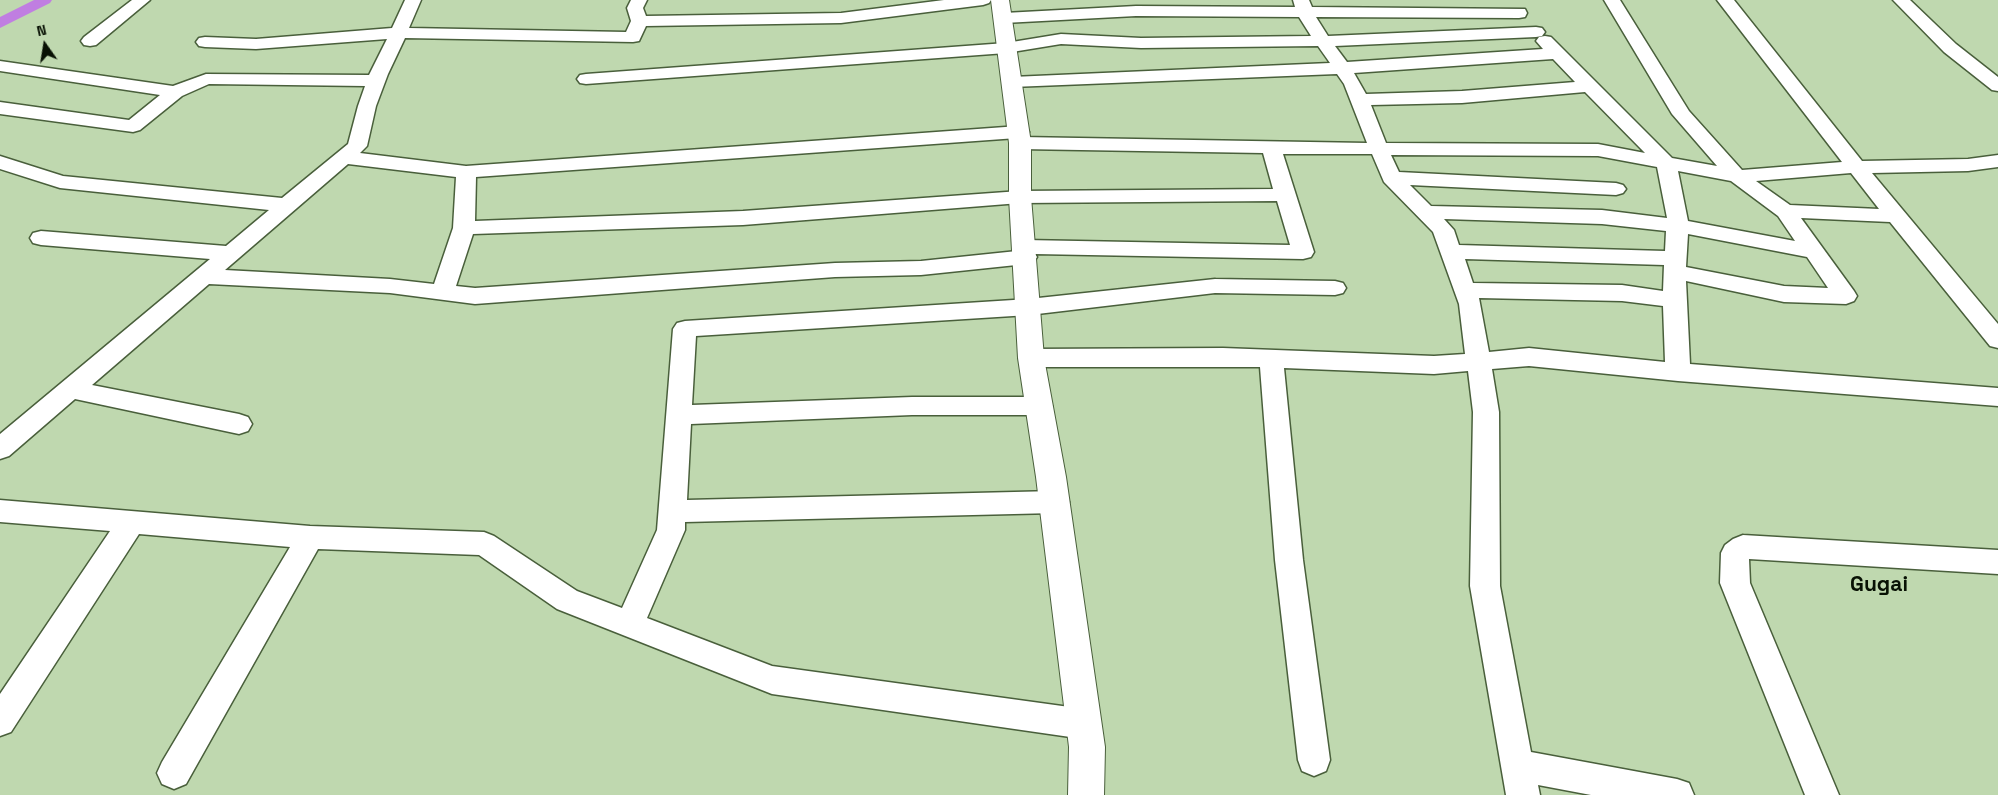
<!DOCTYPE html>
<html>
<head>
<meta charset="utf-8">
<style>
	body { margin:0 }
	#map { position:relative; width:1998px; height:795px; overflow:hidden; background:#bfd8af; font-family:"Space Grotesk",sans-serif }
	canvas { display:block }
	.north { position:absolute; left:20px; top:20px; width:50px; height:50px; -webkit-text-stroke:4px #bfd8af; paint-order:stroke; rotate:347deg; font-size:14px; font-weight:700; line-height:20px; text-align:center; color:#081104 }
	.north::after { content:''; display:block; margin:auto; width:18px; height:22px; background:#081104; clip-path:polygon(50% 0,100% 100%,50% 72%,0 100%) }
</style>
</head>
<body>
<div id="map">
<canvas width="1998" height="795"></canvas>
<div class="north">N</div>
</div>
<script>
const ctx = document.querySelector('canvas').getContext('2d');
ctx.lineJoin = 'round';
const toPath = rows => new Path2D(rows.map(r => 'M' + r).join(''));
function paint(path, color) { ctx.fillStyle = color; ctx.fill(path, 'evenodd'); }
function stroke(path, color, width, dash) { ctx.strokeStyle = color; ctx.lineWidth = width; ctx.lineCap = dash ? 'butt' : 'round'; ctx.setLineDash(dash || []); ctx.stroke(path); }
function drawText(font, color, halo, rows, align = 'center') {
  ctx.font = font + ' "Space Grotesk",sans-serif'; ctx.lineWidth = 4.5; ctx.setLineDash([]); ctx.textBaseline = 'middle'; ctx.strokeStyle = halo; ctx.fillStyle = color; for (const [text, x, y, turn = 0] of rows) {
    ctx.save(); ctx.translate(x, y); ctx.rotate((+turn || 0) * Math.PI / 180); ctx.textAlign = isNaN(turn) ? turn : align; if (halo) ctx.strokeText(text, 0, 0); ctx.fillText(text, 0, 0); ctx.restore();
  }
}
const canal = toPath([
	[34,0,52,0,50,3,0,28,0,17,34,0]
]);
const street = toPath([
	[132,0,150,0,96,45,90,46,84,45,81,41,84,37,132,0],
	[405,0,421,0,409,28,626,32,631,21,627,8,631,0,647,0,643,8,646,16,841,13,944,0,991,0,989,3,983,5,841,23,646,26,639,41,633,42,405,38,388,74,376,106,367,146,360,153,466,166,1019,126,1026,128,1029,132,1026,136,1021,137,1367,143,1344,84,1337,74,1012,87,1006,86,1003,82,1006,78,1012,77,1330,63,1318,46,1141,48,1061,44,1006,53,586,84,580,83,577,79,580,75,586,74,1006,43,1061,34,1141,38,1311,36,1299,17,1136,16,1004,23,998,22,996,18,998,14,1004,13,1136,6,1295,7,1293,0,1309,0,1312,7,1525,9,1527,13,1525,17,1519,18,1316,17,1328,36,1536,27,1542,28,1545,32,1542,36,1536,37,1335,46,1347,62,1543,49,1536,41,1539,37,1545,36,1551,37,1672,158,1717,166,1672,114,1604,0,1620,0,1689,111,1742,170,1842,162,1717,0,1734,0,1862,161,1968,159,1998,155,1998,167,1968,171,1872,173,1998,324,1998,348,1990,346,1890,222,1801,218,1854,291,1857,296,1854,301,1846,304,1784,302,1686,281,1690,364,1998,388,1998,406,1678,381,1529,366,1492,369,1499,412,1500,586,1531,752,1677,779,1689,783,1694,795,1591,795,1538,785,1540,795,1506,795,1470,586,1473,412,1468,371,1434,374,1284,368,1303,560,1330,760,1326,771,1314,776,1302,771,1298,760,1275,560,1260,367,1031,367,1022,364,1019,358,1022,352,1031,349,1223,348,1434,356,1465,354,1459,304,1433,232,1384,182,1372,154,1283,154,1314,252,1311,257,1303,259,1035,254,1037,257,1034,262,1026,264,921,275,835,277,475,304,390,293,209,284,92,385,239,414,248,417,252,424,248,431,239,434,75,399,9,456,0,459,0,434,210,259,41,245,33,243,30,238,33,233,41,231,226,246,269,210,60,188,0,169,0,156,63,176,282,198,348,144,358,106,365,86,209,84,182,96,140,130,133,132,0,114,0,102,129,120,160,95,0,71,0,61,173,86,206,74,369,75,387,39,256,49,205,47,199,46,196,42,199,38,205,37,256,39,392,28,405,0],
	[1553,59,1575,82,1462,91,1366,94,1354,73,1553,59],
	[1585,92,1645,153,1598,144,1386,143,1371,105,1462,103,1585,92],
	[1017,138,1013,139,1010,143,1013,147,1020,149,1263,153,1273,189,1020,191,743,211,475,221,476,177,1017,138],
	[1391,155,1598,156,1657,167,1667,218,1602,210,1431,206,1410,185,1616,195,1623,193,1626,189,1623,185,1616,183,1399,172,1391,155],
	[348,164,456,177,453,228,434,284,390,279,225,270,348,164],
	[1678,171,1731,181,1778,216,1795,241,1688,221,1678,171],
	[1851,173,1879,209,1790,205,1756,181,1851,173],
	[1277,201,1290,245,1025,240,1017,242,1014,247,1017,251,921,261,835,263,475,288,456,286,473,234,743,225,1020,203,1277,201],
	[1444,219,1602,224,1666,231,1665,251,1459,245,1454,230,1444,219],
	[1688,234,1807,257,1828,288,1784,286,1686,267,1688,234],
	[1465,259,1664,265,1663,291,1622,285,1473,283,1465,259],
	[1479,298,1622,301,1663,306,1665,362,1529,348,1489,352,1479,298],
	[1893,0,1910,0,1956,44,1998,77,1998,91,1992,90,1944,52,1893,0],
	[1215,279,1335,281,1343,283,1346,288,1343,293,1335,295,1215,293,1029,315,696,336,692,405,912,397,1039,397,1048,399,1052,406,1048,413,1039,415,912,415,691,424,687,500,1055,491,1065,494,1069,502,1065,510,1055,513,685,522,685,530,647,618,772,666,1084,709,1095,713,1100,724,1095,735,1084,739,772,694,557,609,479,555,318,549,186,784,174,789,162,784,157,773,162,762,290,547,139,534,11,732,0,736,0,694,110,531,0,522,0,500,310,526,484,532,494,536,577,591,622,608,657,530,673,329,677,323,685,321,1029,299,1215,279],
	[1743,535,1998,550,1998,574,1749,559,1750,583,1839,795,1805,795,1720,583,1721,553,1725,545,1733,539,1743,535]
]);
const secondary = toPath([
	[991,0,1009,0,1031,143,1031,197,1044,358,1066,477,1105,747,1104,795,1068,795,1069,747,1036,477,1018,358,1009,197,1009,143,991,0]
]);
const districtNames = [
	["Gugai",1879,585]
];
paint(canal, '#c07ee1');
stroke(street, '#495f3b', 3);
stroke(secondary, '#495f3b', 2);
paint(street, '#fff');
paint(secondary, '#fff');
drawText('bold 21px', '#081104', '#bfd8af', districtNames);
</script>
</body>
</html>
